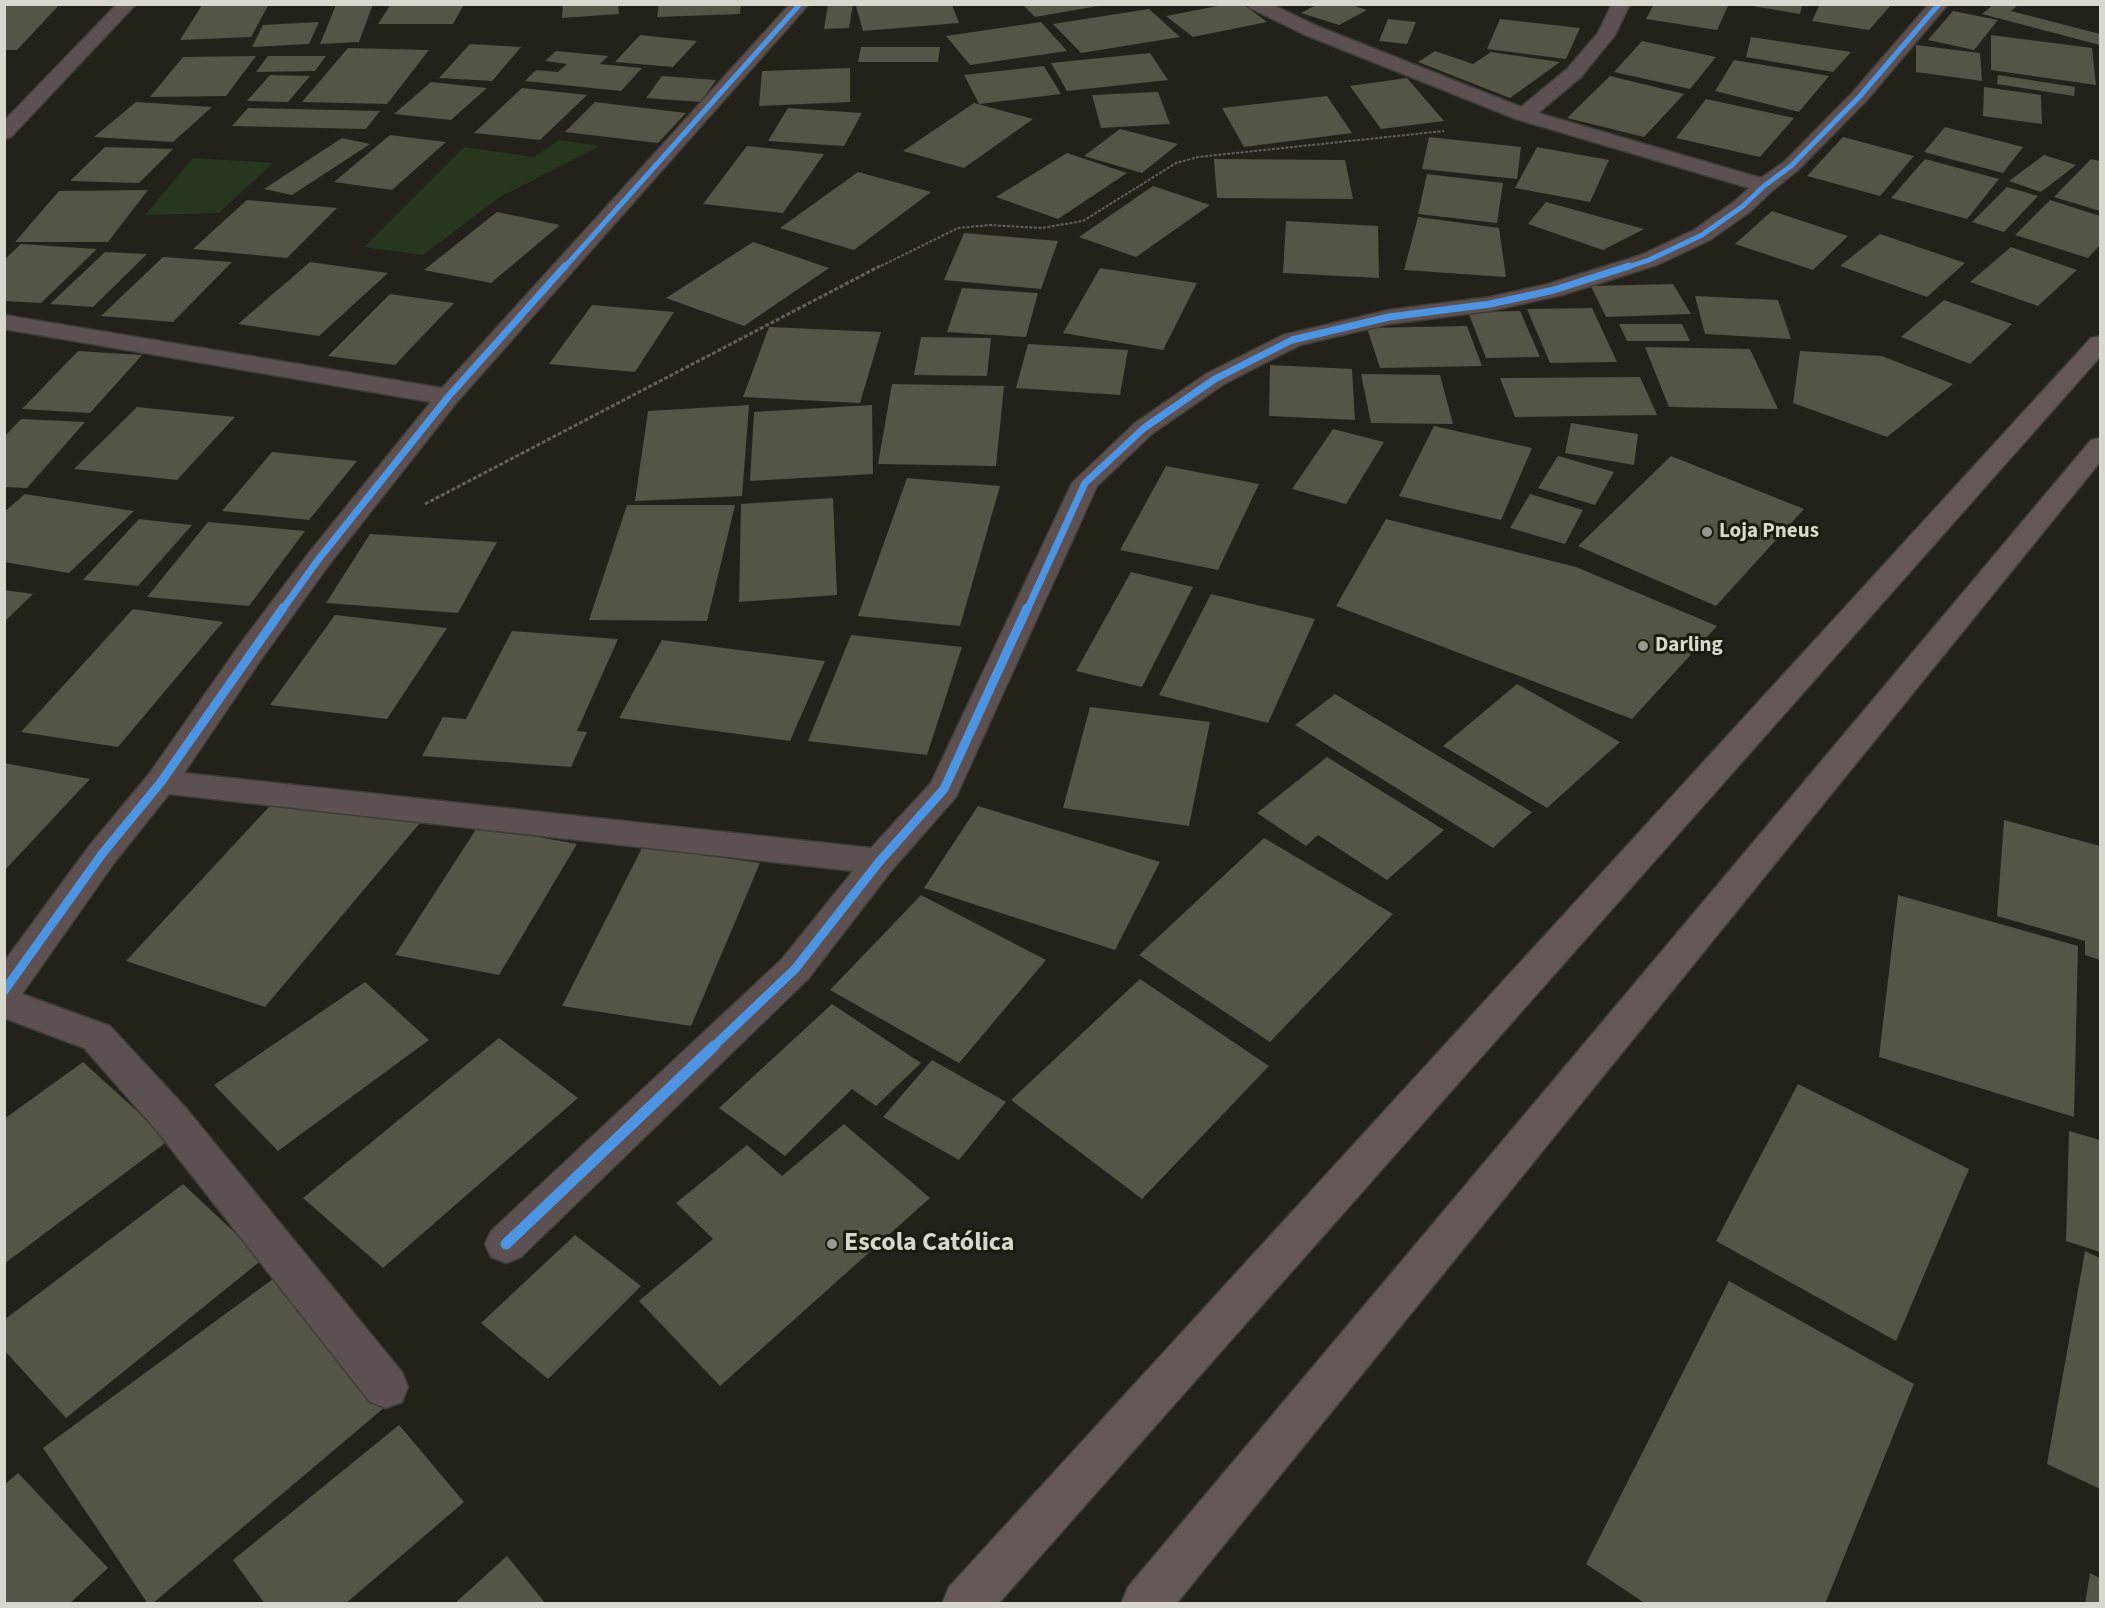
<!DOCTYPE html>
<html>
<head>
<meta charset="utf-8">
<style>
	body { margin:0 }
	#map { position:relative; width:2105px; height:1608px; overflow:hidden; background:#23211a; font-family:"Source Sans 3",sans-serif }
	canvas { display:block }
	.frame { position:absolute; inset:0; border:6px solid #d9d7ce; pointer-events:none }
</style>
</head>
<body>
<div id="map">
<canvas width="2105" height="1608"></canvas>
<div class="frame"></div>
</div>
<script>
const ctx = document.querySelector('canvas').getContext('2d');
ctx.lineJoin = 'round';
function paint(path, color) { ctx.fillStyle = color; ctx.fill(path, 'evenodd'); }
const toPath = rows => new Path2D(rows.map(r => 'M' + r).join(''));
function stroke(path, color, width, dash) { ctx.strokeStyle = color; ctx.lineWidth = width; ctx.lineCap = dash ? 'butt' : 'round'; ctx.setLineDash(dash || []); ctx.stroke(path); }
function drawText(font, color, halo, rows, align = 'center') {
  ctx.font = font + ' "Source Sans 3",sans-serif'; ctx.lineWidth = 6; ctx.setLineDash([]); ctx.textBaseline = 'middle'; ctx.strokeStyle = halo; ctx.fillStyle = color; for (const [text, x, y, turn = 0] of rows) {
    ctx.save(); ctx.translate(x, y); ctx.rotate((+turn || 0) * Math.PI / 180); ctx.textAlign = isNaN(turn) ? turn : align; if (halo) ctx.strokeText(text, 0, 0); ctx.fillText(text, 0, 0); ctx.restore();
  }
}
const green = toPath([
	[559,140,600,146,500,197,423,255,364,247,464,147,534,157],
	[193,158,273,163,219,213,145,215]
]);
const building = toPath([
	[4,4,60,4,17,50,4,50],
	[269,4,251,37,180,40,202,5],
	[373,4,359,42,320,44,336,5],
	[391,4,464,4,453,24,378,24],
	[563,4,618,4,619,14,562,18],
	[659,4,741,4,740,14,657,17],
	[828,4,853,4,849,28,824,29],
	[1022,4,1098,4,1098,6,1035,17],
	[1228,4,1243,4,1267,22,1193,37,1166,16],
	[1318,4,1348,4,1367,10,1339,25,1301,13],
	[1654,4,1729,4,1717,30,1646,19],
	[1741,4,1802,4,1800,14],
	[1820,4,1886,4,1891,5,1869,30,1812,21],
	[1994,4,2019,4,2011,11,2100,34,2100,45,1982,14],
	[952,5,959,23,863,31,856,6],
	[1149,9,1180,37,1081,53,1053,24],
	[1953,11,1998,20,1974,50,1928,40],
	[1388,19,1416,22,1407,44,1379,41],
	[1500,19,1580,28,1566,59,1487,49],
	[319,22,309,44,252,47,263,25],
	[1041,22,1067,51,970,65,946,36],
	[640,35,697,41,673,67,615,62],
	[1991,35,2092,48,2096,85,1991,70],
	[1751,37,1851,52,1833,72,1746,57],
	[1642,41,1716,57,1690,89,1614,72],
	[470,44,521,47,492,81,439,78],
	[1916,45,1980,53,1982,81,1916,72],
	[861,47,940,47,938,62,858,62],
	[348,48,429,50,387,104,302,102],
	[556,51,608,56,600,64,642,68,621,91,525,81,536,70,558,72,567,64,545,61],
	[1435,51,1473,64,1491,52,1560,62,1510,98,1418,62],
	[1150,53,1168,80,1067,91,1051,63],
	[256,56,226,96,150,97,183,57],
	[268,56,326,56,315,71,256,72],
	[1734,60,1829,76,1799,112,1715,91],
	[1044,66,1061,94,979,104,964,75],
	[850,68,850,102,759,106,762,71],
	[270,75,310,76,288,102,247,101],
	[1998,75,2075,87,2074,96,1997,84],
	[662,76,716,80,701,102,646,98],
	[1610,76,1684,94,1644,137,1567,118],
	[1407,78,1444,121,1381,129,1350,86],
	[431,82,487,88,451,120,394,114],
	[1984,87,2041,95,2042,124,1983,116],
	[522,88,587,95,540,140,474,133],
	[1158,92,1170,124,1101,128,1092,95],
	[1327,96,1352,133,1244,147,1222,108],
	[1706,99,1794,118,1760,157,1676,138],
	[136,102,212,107,173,142,94,137],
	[595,102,686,113,658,143,565,132],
	[974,103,1033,119,964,168,903,151],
	[248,108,380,111,366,129,232,126],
	[788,108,862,113,844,146,768,141],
	[1945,127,2023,147,2003,173,1924,152],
	[1120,129,1178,144,1142,173,1084,156],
	[390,135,446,142,392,190,334,182],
	[1429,137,1521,147,1517,179,1422,169],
	[1843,137,1914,156,1880,196,1807,176],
	[342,138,370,144,292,195,264,189],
	[747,146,824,154,783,213,703,204],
	[105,147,173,149,139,183,70,181],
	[1537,147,1609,160,1590,202,1515,188],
	[1067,153,1127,173,1058,219,996,197],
	[2044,155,2076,165,2041,192,2009,181],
	[1214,159,1345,160,1353,199,1217,198],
	[1925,159,1999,179,1967,219,1891,198],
	[2091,159,2100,161,2100,211,2054,197],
	[858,172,931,192,854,250,780,228],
	[1427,174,1503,183,1497,223,1418,214],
	[1153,186,1210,205,1136,257,1079,237],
	[2007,187,2038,196,2004,232,1972,222],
	[148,190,108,242,15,242,59,191],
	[247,200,337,208,287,258,193,249],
	[2050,200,2100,216,2100,245,2088,258,2015,235],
	[1546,202,1644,229,1603,250,1528,224],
	[1772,211,1848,236,1813,270,1735,244],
	[497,212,560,225,491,283,424,270],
	[1418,217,1499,228,1506,277,1404,270],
	[1286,221,1378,226,1379,278,1283,273],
	[964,233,1058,241,1041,289,944,280],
	[1880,234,1965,263,1927,297,1840,266],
	[753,242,829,268,744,326,666,298],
	[21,244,97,249,41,303,5,301,5,259],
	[2011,247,2077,270,2038,306,1970,282],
	[105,252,147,254,93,307,50,304],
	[163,257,232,262,173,322,101,316],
	[310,262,388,273,319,336,238,324],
	[1100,268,1197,283,1163,350,1063,333],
	[1673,284,1691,314,1606,317,1591,286],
	[962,288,1038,293,1026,337,947,332],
	[390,294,454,303,395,365,328,356],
	[1695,296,1778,300,1791,339,1705,334],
	[1944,300,2012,324,1970,364,1901,337],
	[592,305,674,312,635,372,549,364],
	[1592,308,1617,362,1550,363,1527,309],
	[1520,311,1540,357,1486,358,1468,312],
	[1619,324,1682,324,1690,341,1627,341],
	[1467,326,1482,366,1380,368,1367,328],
	[769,327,881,332,860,403,743,397],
	[921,337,991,338,987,376,914,375],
	[1028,344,1128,350,1120,395,1016,388],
	[1645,347,1750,349,1778,409,1669,407],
	[78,351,142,355,90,413,22,409],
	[1800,351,1882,356,1953,384,1887,437,1793,403],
	[1270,365,1352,369,1355,420,1269,416],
	[1361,374,1440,375,1453,424,1371,423],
	[1640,377,1657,415,1515,417,1500,378],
	[892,384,1004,386,996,466,878,464],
	[749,405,742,496,635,501,648,411],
	[872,405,873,474,750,481,754,412],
	[137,407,235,417,177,480,74,469],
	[21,419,85,422,27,488,4,487,4,437],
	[1571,423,1638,434,1634,465,1565,453],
	[1434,426,1532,448,1501,520,1399,496],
	[1333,429,1384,442,1346,504,1292,489],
	[272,452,357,461,309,520,222,511],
	[1558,456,1614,472,1595,505,1538,488],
	[1671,456,1804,509,1716,606,1578,546],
	[1166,466,1259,484,1218,570,1120,550],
	[907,478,1000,486,960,626,858,616],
	[25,494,134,511,69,573,4,562,4,512],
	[1530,494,1583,510,1565,544,1510,528],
	[833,498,837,595,739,602,741,504],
	[627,505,735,505,707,621,589,620],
	[139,519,192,525,138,586,83,580],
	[1386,519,1576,567,1717,626,1632,719,1336,606],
	[208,522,305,531,249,606,147,597],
	[370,534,497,542,458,613,326,603],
	[1131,572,1193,587,1142,687,1076,671],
	[4,590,33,594,4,622],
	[1211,594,1315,619,1268,723,1159,695],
	[133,609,223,622,118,747,21,732],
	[335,615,447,628,387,719,270,705],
	[512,631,618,639,577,731,587,732,571,767,422,756,443,717,466,719],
	[851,635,962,647,927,755,808,741],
	[662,640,825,661,790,741,619,718],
	[1517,684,1620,742,1547,808,1443,746],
	[1335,694,1532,812,1493,848,1295,725],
	[1090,707,1210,722,1189,826,1063,808],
	[1327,757,1444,830,1387,880,1318,835,1306,846,1257,813],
	[4,763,90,779,4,871],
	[280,795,420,823,265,1007,126,961],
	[978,806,1160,862,1115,950,924,888],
	[2004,820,2100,846,2100,960,2085,955,2085,941,1997,916],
	[478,826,577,844,499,975,395,955],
	[1264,838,1393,914,1270,1042,1139,955],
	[643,846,760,863,691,1026,562,1006],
	[921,895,1046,960,959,1063,830,990],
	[1898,895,2078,946,2074,1117,1879,1057],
	[1140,979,1269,1066,1142,1199,1011,1100],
	[365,982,429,1040,278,1151,214,1085],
	[832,1004,921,1063,876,1106,852,1089,785,1156,719,1108],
	[499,1038,578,1098,383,1268,303,1198],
	[932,1060,1006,1102,959,1160,883,1117],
	[83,1062,169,1140,4,1264,4,1119],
	[1798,1084,1969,1169,1896,1341,1716,1241],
	[844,1124,930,1198,720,1386,639,1301,713,1239,676,1203,747,1145,782,1176],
	[2069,1131,2100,1140,2100,1252,2066,1241],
	[183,1184,263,1259,66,1418,4,1350,4,1320],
	[575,1235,641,1286,548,1379,481,1323],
	[2085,1251,2100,1258,2100,1489,2047,1464],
	[281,1273,385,1407,152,1604,148,1604,43,1448],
	[1729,1281,1914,1384,1825,1604,1646,1604,1586,1564],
	[399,1425,464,1502,345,1604,265,1604,233,1560],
	[18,1473,108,1568,69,1604,4,1604,4,1485],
	[507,1556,546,1604,454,1604],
	[2090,1573,2100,1578,2100,1604,2085,1604]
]);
const pathFar1 = toPath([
	[877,268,958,228,990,225,1042,228,1083,221,1176,163,1198,157,1444,131]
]);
const path = toPath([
	[425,504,880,266]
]);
const minor = toPath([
	[117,4,136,4,11,137,4,139,4,121,117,4],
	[790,4,809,4,457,402,328,566,260,661,184,773,871,848,931,783,1072,483,1135,423,1206,374,1283,335,1389,310,1490,297,1548,284,1641,255,1694,230,1735,201,1749,188,1516,119,1303,34,1250,8,1247,4,1271,4,1317,26,1521,107,1567,69,1598,33,1612,4,1630,4,1615,35,1581,77,1538,113,1761,178,1784,162,1853,92,1929,4,1948,4,1867,100,1798,170,1772,191,1751,211,1710,240,1657,265,1562,295,1490,311,1389,324,1300,345,1224,384,1153,433,1097,486,956,797,891,871,808,979,521,1257,506,1263,491,1257,485,1244,491,1231,782,959,853,871,169,794,114,863,22,994,110,1026,185,1107,402,1372,408,1387,402,1402,386,1408,370,1402,157,1131,84,1048,4,1018,4,962,90,845,149,774,238,647,308,554,431,402,4,329,4,315,442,388,790,4]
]);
const major = toPath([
	[2100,336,2100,357,998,1604,942,1604,949,1587,2091,338,2100,336],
	[2100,438,2100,462,1176,1604,1121,1604,1128,1587,2091,440,2100,438]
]);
const cyclewayFar3 = toPath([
	[564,268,800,4],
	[1625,268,1649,260,1702,235,1743,206,1764,186,1791,166,1860,96,1939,4]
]);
const cyclewayFar2 = toPath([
	[282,610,318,560,448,397,565,266],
	[1027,610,1085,483,1144,428,1215,379,1292,340,1389,317,1490,304,1554,290,1629,266]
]);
const cyclewayFar1 = toPath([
	[4,991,102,854,161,782,283,608],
	[712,1048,795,969,879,862,944,789,1027,608]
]);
const cycleway = toPath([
	[506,1244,714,1046]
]);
const markers = [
	[1707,532,6,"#99978f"],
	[1643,646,6,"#99978f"],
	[832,1244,6,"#99978f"]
];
const poiNames = [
	["Loja Pneus",1719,532],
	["Darling",1655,646]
];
const nearPoinames = [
	["Escola Católica",844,1244]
];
paint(green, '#26371d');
paint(building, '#565347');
stroke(minor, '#3f3d38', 3);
stroke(major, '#3f3d38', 3);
stroke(pathFar1, '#675e5d', 2, [3, 1.5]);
stroke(path, '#675e5d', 3, [4, 2]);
paint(minor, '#5c5050');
paint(major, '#665757');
stroke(cyclewayFar3, '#4d94e3', 5);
stroke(cyclewayFar2, '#4d94e3', 7);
stroke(cyclewayFar1, '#4d94e3', 9);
stroke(cycleway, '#4d94e3', 11);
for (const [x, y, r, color] of markers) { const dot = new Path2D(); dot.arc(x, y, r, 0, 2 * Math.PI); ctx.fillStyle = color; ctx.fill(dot); stroke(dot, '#1d1b0c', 2); }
drawText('bold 21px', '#d9d7ce', '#1d1b0c', poiNames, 'left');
drawText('bold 26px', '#d9d7ce', '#1d1b0c', nearPoinames, 'left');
</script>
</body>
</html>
